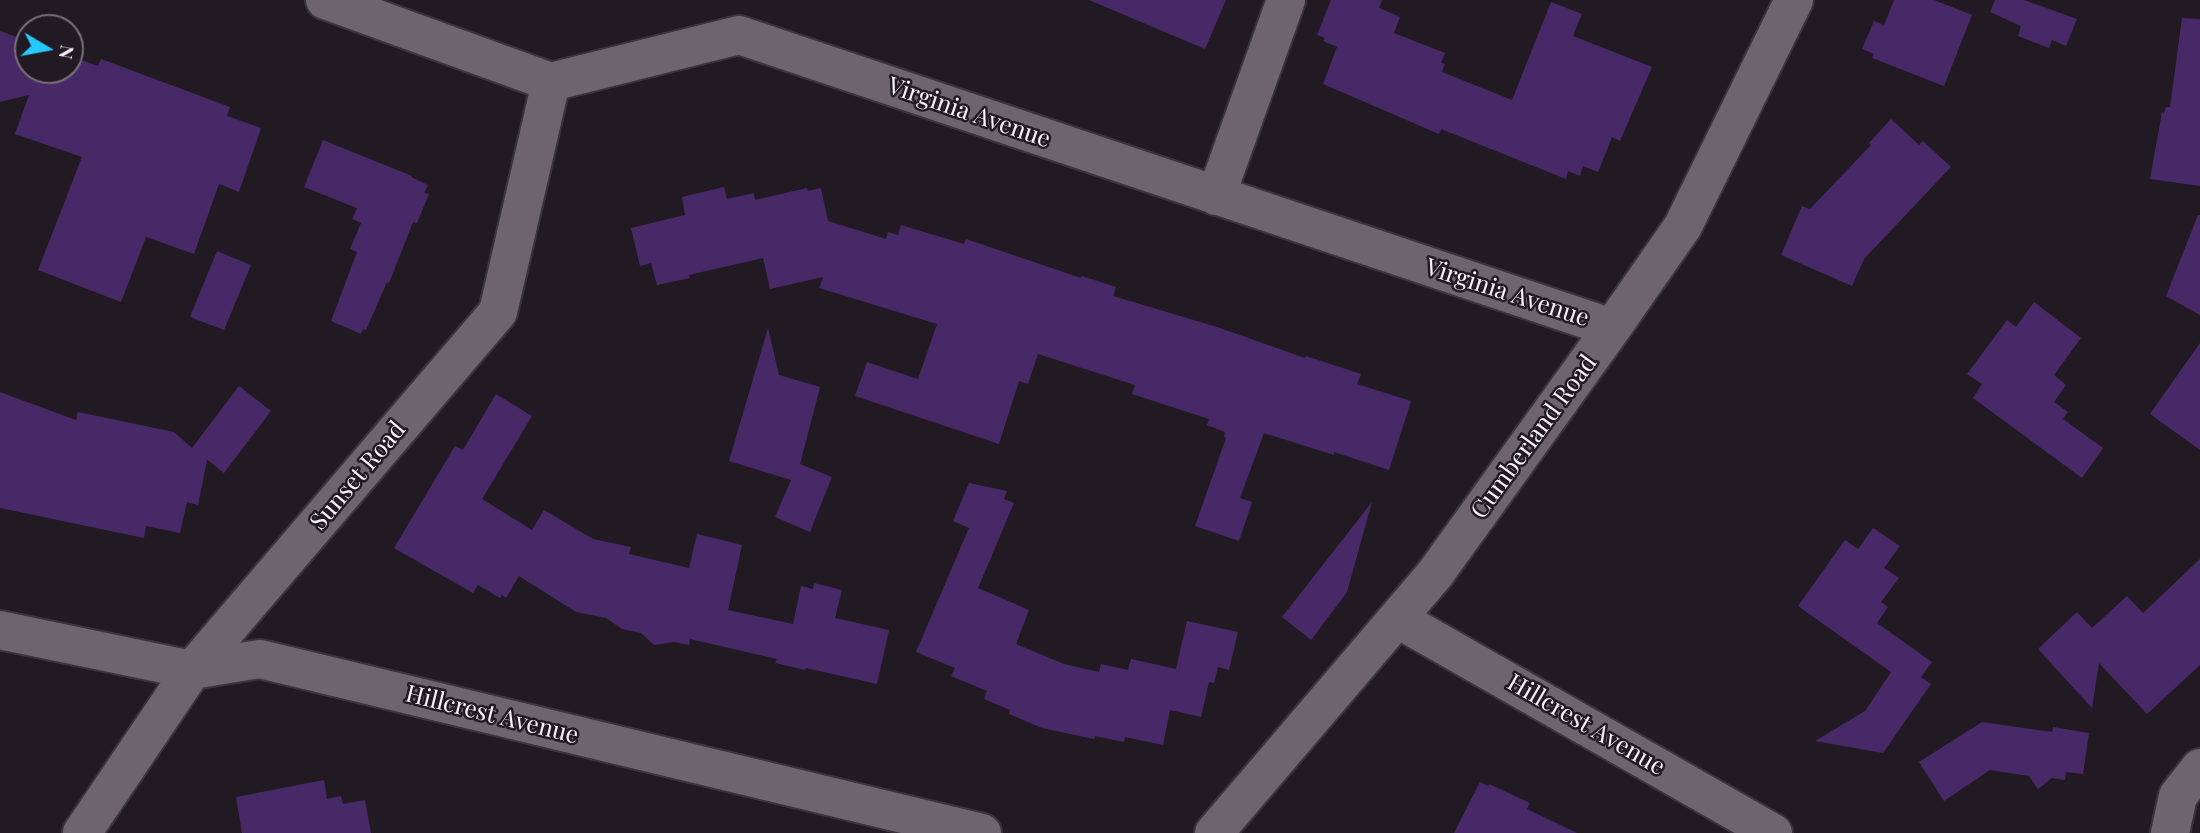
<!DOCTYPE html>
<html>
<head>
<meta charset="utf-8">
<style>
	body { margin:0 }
	#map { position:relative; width:2200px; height:833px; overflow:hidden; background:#221a23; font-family:"Playfair Display",serif }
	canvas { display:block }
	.north { position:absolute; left:14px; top:14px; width:70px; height:70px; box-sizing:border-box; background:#221a23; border:2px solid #787179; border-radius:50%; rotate:100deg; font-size:19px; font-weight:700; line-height:28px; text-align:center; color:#f8f3f9 }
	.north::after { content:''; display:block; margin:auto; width:24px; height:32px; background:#25c9fe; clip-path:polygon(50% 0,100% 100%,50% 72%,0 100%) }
</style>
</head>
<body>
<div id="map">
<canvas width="2200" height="833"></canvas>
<div class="north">N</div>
</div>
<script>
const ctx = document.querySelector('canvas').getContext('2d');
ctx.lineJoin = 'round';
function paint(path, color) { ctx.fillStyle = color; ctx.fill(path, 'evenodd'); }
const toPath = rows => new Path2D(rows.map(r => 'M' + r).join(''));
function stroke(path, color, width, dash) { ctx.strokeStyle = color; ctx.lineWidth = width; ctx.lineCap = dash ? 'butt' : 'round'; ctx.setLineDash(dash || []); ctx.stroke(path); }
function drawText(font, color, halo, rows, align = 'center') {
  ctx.font = font + ' "Playfair Display",serif'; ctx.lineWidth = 5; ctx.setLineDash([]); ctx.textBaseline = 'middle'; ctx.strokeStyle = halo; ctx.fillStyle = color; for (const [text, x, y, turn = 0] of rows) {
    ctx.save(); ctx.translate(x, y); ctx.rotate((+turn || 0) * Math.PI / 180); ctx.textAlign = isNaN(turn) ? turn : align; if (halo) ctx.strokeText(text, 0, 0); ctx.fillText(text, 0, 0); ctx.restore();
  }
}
const building = toPath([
	[1089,0,1226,0,1205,49],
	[1331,0,1382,0,1379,8,1400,17,1394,33,1445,53,1441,63,1445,64,1442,72,1512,100,1551,2,1582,14,1573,36,1652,67,1620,141,1612,137,1598,172,1583,166,1580,176,1568,171,1566,179,1441,129,1439,134,1323,84,1337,47,1323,41,1325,38,1317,35],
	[1894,0,1934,0,1972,15,1944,86,1872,58,1874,54,1862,49,1874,21,1884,25],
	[1995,0,2024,0,2077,19,2066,46,2052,40,2049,48,2018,36,2021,26,1990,12],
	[2182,18,2200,19,2200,186,2150,179,2162,112,2164,113,2166,107,2170,107],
	[0,31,28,41,28,70,70,70,70,56,98,66,101,59,230,107,227,116,261,128,239,192,219,184,194,254,146,237,121,302,38,270,82,157,15,134,29,95,0,102],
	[1891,119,1919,145,1923,141,1951,167,1864,259,1852,286,1781,255,1802,206,1810,209,1871,145,1869,143],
	[323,140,412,176,411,177,428,185,424,193,429,194,417,223,413,222,389,283,387,282,366,330,363,329,361,334,331,321,357,252,350,249,361,223,352,219,357,208,304,187],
	[724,187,727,199,754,193,755,200,807,188,808,191,821,188,828,221,886,239,888,232,898,235,901,225,964,244,966,239,1081,278,1082,276,1116,287,1113,296,1217,327,1305,358,1306,356,1361,374,1357,384,1411,401,1389,470,1334,452,1334,455,1264,433,1240,498,1252,502,1239,541,1195,526,1226,438,1224,437,1225,432,1207,425,1209,419,1132,394,1135,385,1038,354,1028,384,1019,381,999,444,855,396,867,362,918,379,937,324,819,288,823,277,770,289,763,258,689,275,690,278,657,285,651,263,640,266,631,228,685,215,682,197],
	[2198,215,2200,215,2200,315,2166,296],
	[217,251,251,265,224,330,190,317],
	[2034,302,2081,338,2054,375,2066,385,2054,402,2068,412,2063,419,2103,448,2082,478,1973,398,1982,384,1967,374,2007,320,2016,327],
	[768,328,779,375,820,387,800,464,832,477,810,532,775,517,791,480,729,461],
	[2200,343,2200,450,2150,414],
	[239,386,271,411,224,473,205,458,207,460,198,505,187,502,180,533,146,526,144,538,0,508,0,392,76,420,78,412,174,432,192,448],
	[496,394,532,416,482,499,532,530,544,510,593,539,631,547,629,554,689,568,697,534,742,545,728,610,793,624,801,586,813,589,814,583,842,590,835,618,889,630,877,684,806,668,805,670,775,663,777,659,690,639,689,645,674,642,654,645,641,633,622,629,606,618,576,612,519,576,506,598,502,595,500,598,478,585,473,593,394,548,455,446,463,450],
	[969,483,1007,491,1004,499,1014,503,978,588,1029,610,1016,644,1064,664,1099,672,1101,664,1128,670,1131,659,1176,669,1187,621,1238,632,1229,670,1218,667,1214,683,1209,682,1201,717,1170,710,1163,745,1125,737,1124,742,1095,736,1094,739,1042,728,1009,714,1010,710,984,699,987,691,951,676,955,668,916,652,969,528,953,521],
	[1372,502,1347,592,1311,640,1282,617],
	[1873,528,1900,546,1884,568,1899,578,1881,602,1888,607,1877,623,1932,662,1921,677,1931,684,1883,753,1815,741,1865,711,1891,672,1798,606,1845,540,1858,549],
	[2200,559,2200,665,2147,714,2099,663,2092,708,2038,649,2077,612,2092,628,2127,596,2143,613],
	[1982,722,2052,732,2053,727,2089,733,2083,774,2066,772,2065,780,2052,778,2038,789,2029,776,1990,770,1944,801,1919,762],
	[324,780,327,799,341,796,343,804,365,800,371,833,242,833,236,797],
	[1480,782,1488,786,1489,784,1530,803,1527,809,1577,833,1454,833]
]);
const street = toPath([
	[325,0,551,82,739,35,1612,328],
	[1216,196,1286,0],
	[1398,619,1773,833],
	[0,630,192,670,260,659,982,833],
	[82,833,192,670,498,312,551,82],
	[1214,833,1435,574,1612,328,1683,226,1794,0],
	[2170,833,2178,796,2200,768]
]);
const streetNames = [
	["Virginia Avenue",969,113,19],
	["Virginia Avenue",1507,293,18],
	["Cumberland Road",1534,437,-54],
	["Sunset Road",358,476,-50],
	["Hillcrest Avenue",492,715,14],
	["Hillcrest Avenue",1586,725,30]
];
paint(building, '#482967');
stroke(street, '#3a353b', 42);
stroke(street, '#6d646e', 38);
drawText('24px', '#f8f3f9', '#221a23', streetNames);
</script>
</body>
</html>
